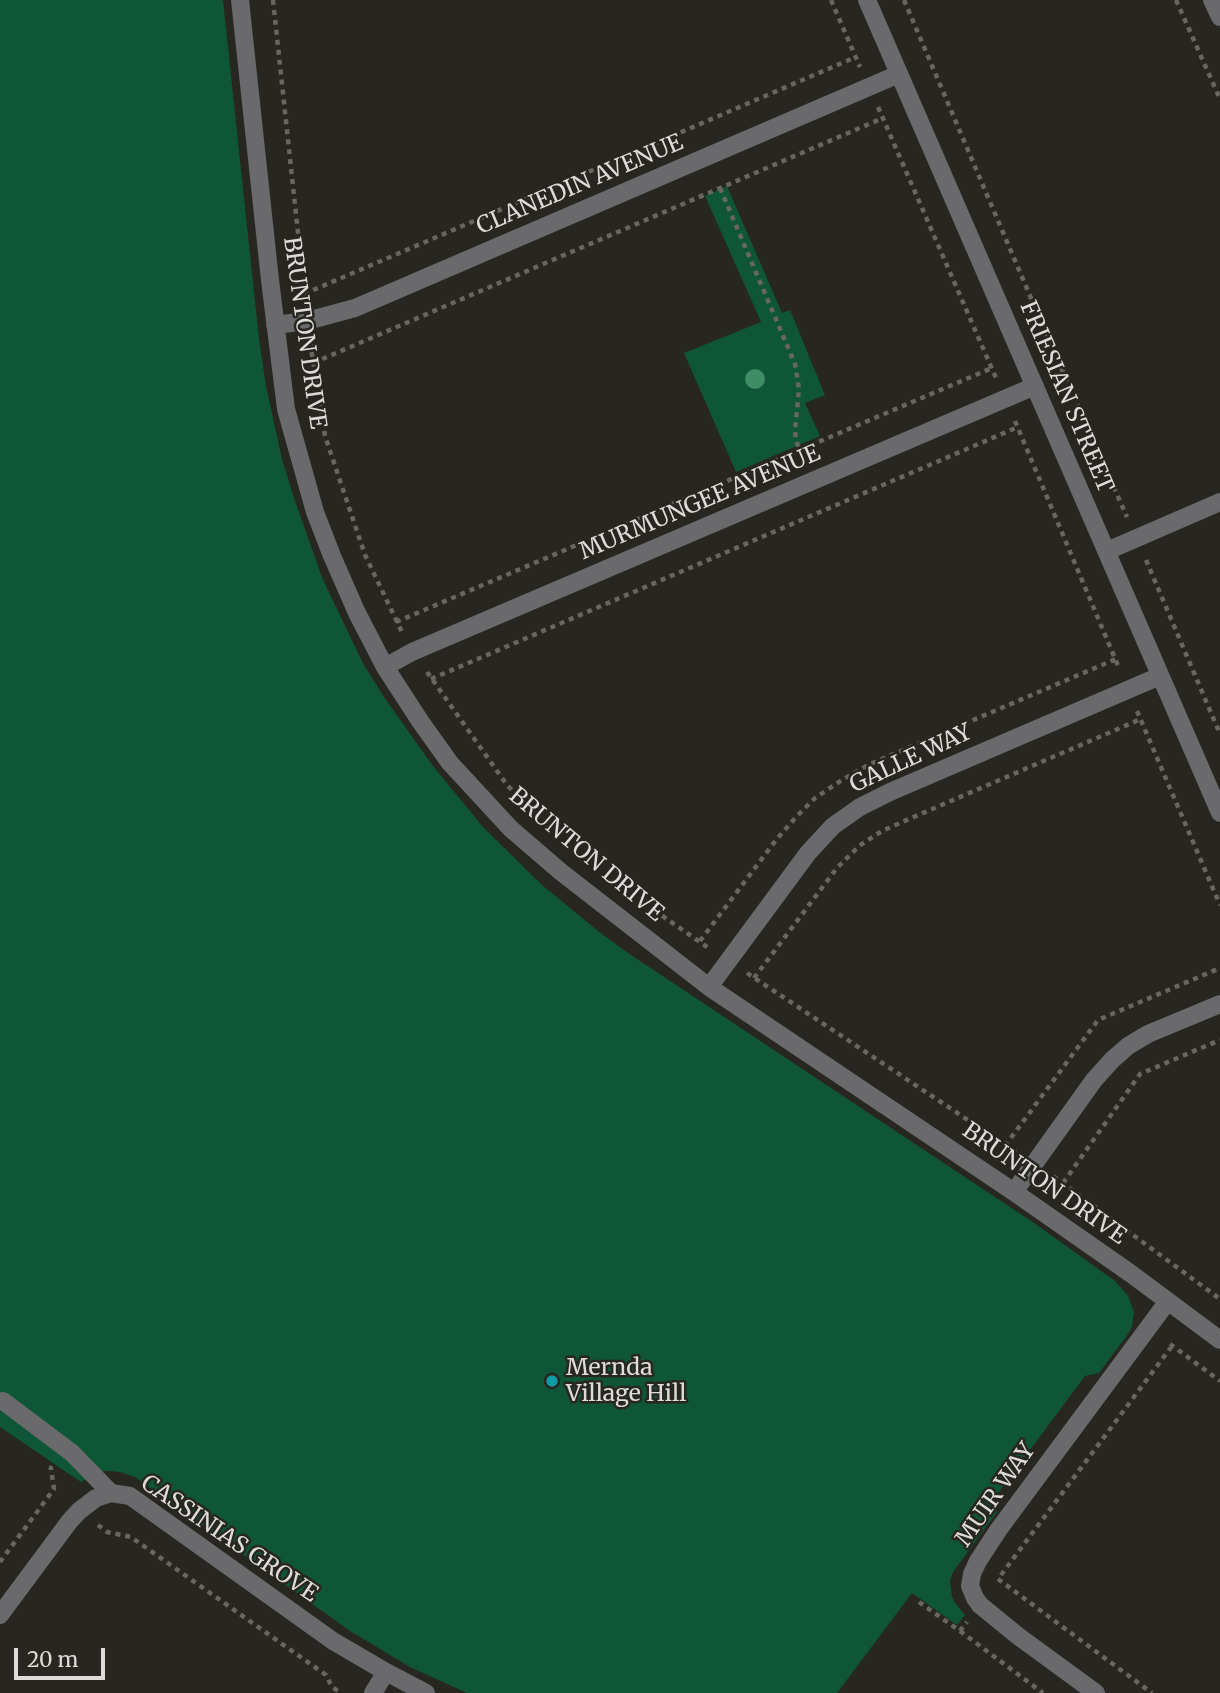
<!DOCTYPE html>
<html>
<head>
<meta charset="utf-8">
<style>
	body { margin:0 }
	#map { position:relative; width:1220px; height:1693px; overflow:hidden; background:#282620; font-family:Merriweather,serif }
	canvas { display:block }
	.scale { position:absolute; left:14px; top:1648px; width:91px; height:32px; box-sizing:border-box; border:4px solid #dedcd8; border-top:0; padding-left:9px; font-size:21px; line-height:24px; white-space:nowrap; color:#dedcd8; -webkit-text-stroke:5px #282620; paint-order:stroke }
</style>
</head>
<body>
<div id="map">
<canvas width="1220" height="1693"></canvas>
<div class="scale">20 m</div>
</div>
<script>
const ctx = document.querySelector('canvas').getContext('2d');
ctx.lineJoin = 'round';
function paint(path, color) { ctx.fillStyle = color; ctx.fill(path, 'evenodd'); }
const toPath = rows => new Path2D(rows.map(r => 'M' + r).join(''));
function stroke(path, color, width, dash) { ctx.strokeStyle = color; ctx.lineWidth = width; ctx.lineCap = dash ? 'butt' : 'round'; ctx.setLineDash(dash || []); ctx.stroke(path); }
function drawText(font, color, halo, rows, align = 'center') {
  ctx.font = font + ' Merriweather,serif'; ctx.lineWidth = 5; ctx.setLineDash([]); ctx.textBaseline = 'middle'; ctx.strokeStyle = halo; ctx.fillStyle = color; for (const [text, x, y, turn = 0] of rows) {
    ctx.save(); ctx.translate(x, y); ctx.rotate((+turn || 0) * Math.PI / 180); ctx.textAlign = isNaN(turn) ? turn : align; if (halo) ctx.strokeText(text, 0, 0); ctx.fillText(text, 0, 0); ctx.restore();
  }
}
const green = toPath([
	[0,0,223,0,259,339,266,386,282,459,294,498,323,580,364,665,384,697,433,766,483,827,542,885,598,931,628,953,1034,1223,1115,1281,1128,1296,1134,1312,1132,1327,1128,1334,1099,1373,1085,1376,995,1497,997,1512,953,1572,950,1581,952,1597,956,1604,965,1615,957,1625,912,1593,837,1693,467,1693,410,1667,350,1631,135,1477,120,1472,110,1471,98,1472,81,1482,0,1427],
	[727,186,782,313,790,310,825,395,805,403,820,436,736,472,684,353,761,322,705,196]
]);
const path = toPath([
	[273,0,305,298],
	[831,0,860,67],
	[904,0,1048,338,1127,517],
	[1176,0,1220,99],
	[878,107,996,378],
	[720,188,795,364,799,389,795,431,796,441,800,450],
	[304,294,856,57],
	[310,342,325,436,365,555,402,632],
	[313,363,883,118],
	[1015,421,1119,668],
	[1146,560,1220,734],
	[396,622,992,368],
	[427,672,507,785,549,827],
	[431,679,1018,427],
	[1137,711,1220,905],
	[654,910,710,949],
	[700,941,776,840,797,816,815,798,842,780,868,765,1116,659],
	[747,973,1016,1152],
	[754,978,837,868,859,846,882,831,909,819,1141,719],
	[1005,1146,1098,1020,1220,968],
	[1053,1176,1220,1299],
	[1063,1183,1140,1074,1220,1040],
	[1170,1344,1220,1381],
	[98,1525,107,1532,131,1537,326,1675,332,1687,341,1693],
	[0,1562,54,1489,51,1468,49,1467],
	[1001,1575,1172,1346],
	[998,1579,1152,1693],
	[919,1602,960,1631,967,1622],
	[960,1631,1043,1693]
]);
const minor = toPath([
	[240,0,270,280,286,409,315,512,332,556,357,613,385,667,420,721,450,763,511,829,561,872,709,987,1014,1192,1130,1273,1220,1340],
	[867,0,1220,813],
	[1212,0,1220,17],
	[275,325,307,321,355,308,899,74],
	[1107,551,1220,502],
	[385,667,412,652,1035,386],
	[709,987,808,853,833,826,860,807,890,792,1160,676],
	[1014,1192,1094,1080,1112,1060,1128,1046,1148,1034,1220,1004],
	[3,1401,72,1453,111,1493],
	[0,1615,69,1522,79,1511,96,1498,111,1493,130,1496,333,1641,386,1672,426,1693],
	[373,1693,386,1672],
	[1096,1693,1018,1636,980,1605,975,1598,970,1586,972,1574,978,1561,999,1529,1168,1301]
]);
const trees = [
	[755,379]
];
const markers = [
	[552,1381,7,"#0f9aa8"]
];
const streetNames = [
	["CLANEDIN AVENUE",580,185,-23],
	["BRUNTON DRIVE",304,333,82],
	["FRIESIAN STREET",1066,397,67],
	["MURMUNGEE AVENUE",700,503,-23],
	["GALLE WAY",911,759,-25],
	["BRUNTON DRIVE",586,855,40],
	["BRUNTON DRIVE",1044,1184,35],
	["MUIR WAY",996,1495,-55],
	["CASSINIAS GROVE",229,1539,34]
];
const poiNames = [
	["Mernda",566,1368],
	["Village Hill",566,1394]
];
paint(green, '#0f5538');
stroke(path, '#686660', 4.5, [5, 5]);
stroke(minor, '#6a696c', 18);
ctx.fillStyle = '#3f8d66';
for (const [x, y] of trees) { ctx.beginPath(); ctx.arc(x, y, 10, 0, 2 * Math.PI); ctx.fill(); }
for (const [x, y, r, color] of markers) { const dot = new Path2D(); dot.arc(x, y, r, 0, 2 * Math.PI); ctx.fillStyle = color; ctx.fill(dot); stroke(dot, '#282620', 2.5); }
drawText('23px', '#dedcd8', '#282620', streetNames);
drawText('23px', '#dedcd8', '#282620', poiNames, 'left');
</script>
</body>
</html>
